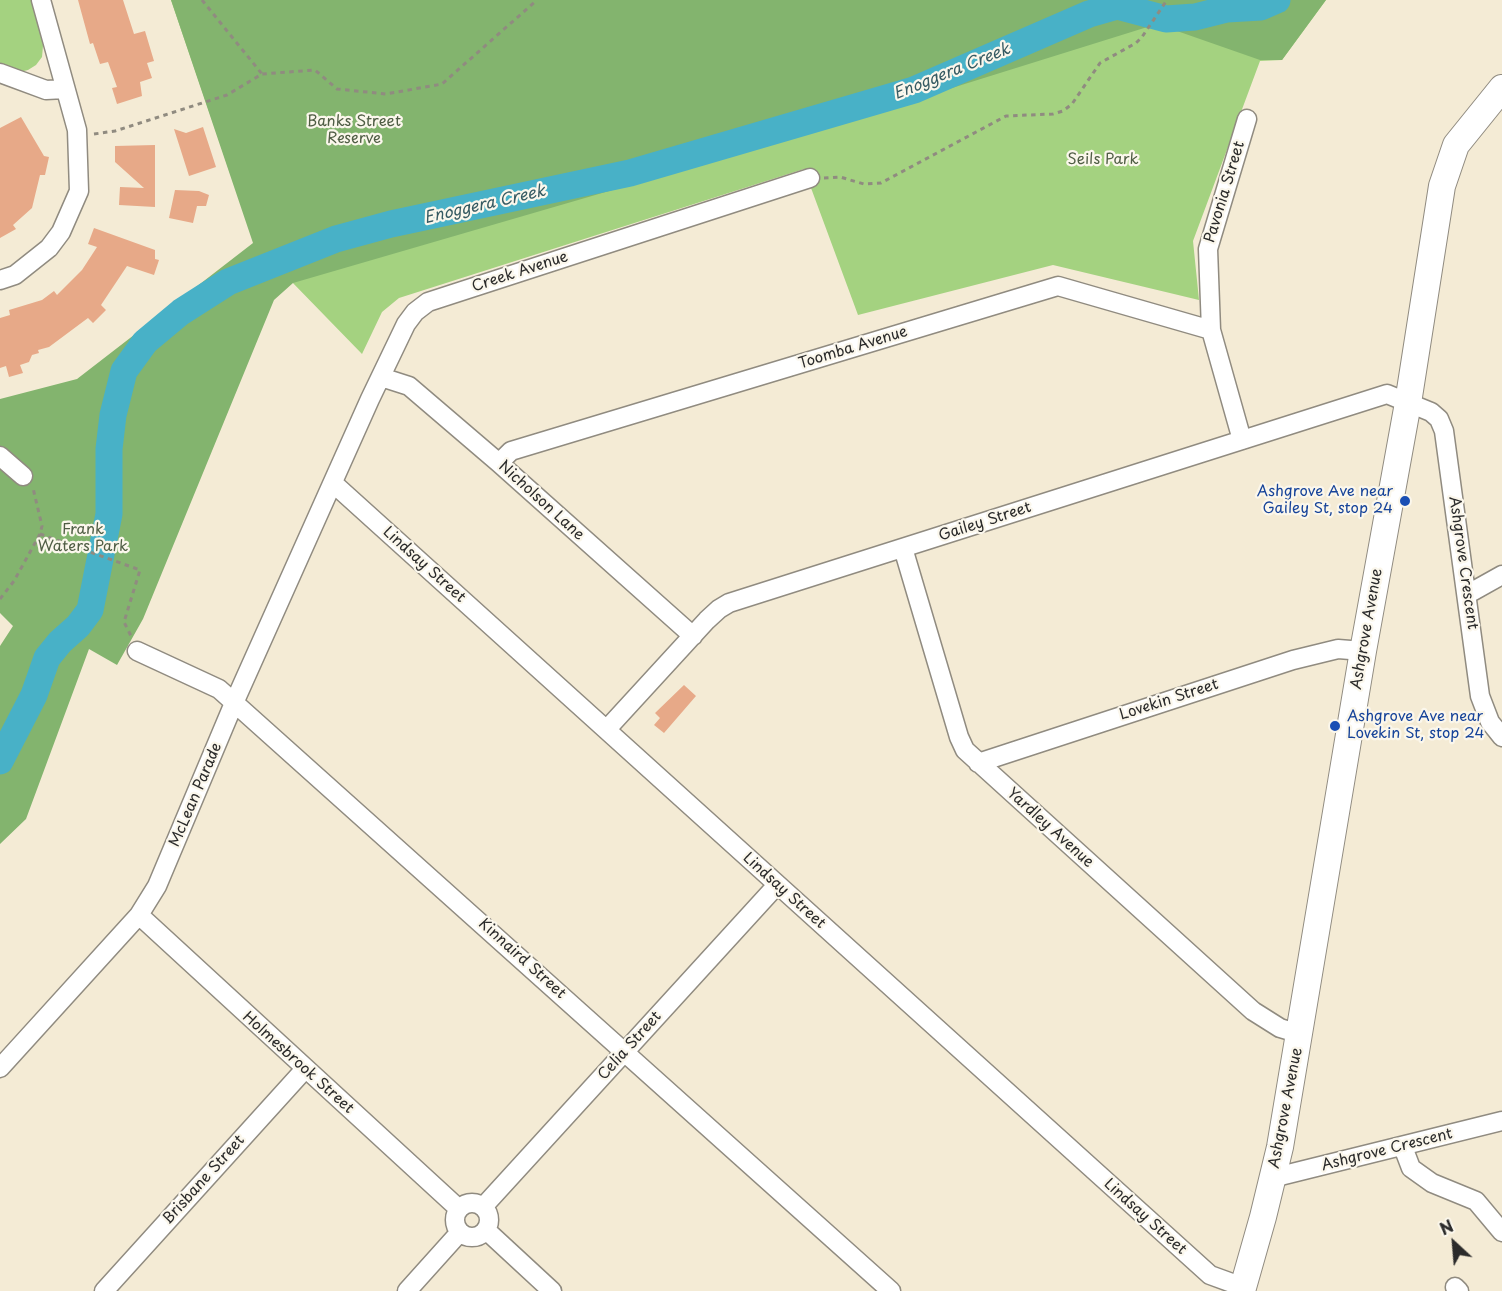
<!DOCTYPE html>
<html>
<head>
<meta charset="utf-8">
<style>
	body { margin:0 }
	#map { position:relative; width:1502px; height:1291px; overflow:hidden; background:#f4ebd5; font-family:"Playpen Sans",sans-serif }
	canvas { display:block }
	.north { position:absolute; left:1424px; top:1213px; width:60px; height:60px; -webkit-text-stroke:4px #fbf7ec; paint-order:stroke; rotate:334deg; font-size:16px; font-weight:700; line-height:24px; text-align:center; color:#2b2b2b }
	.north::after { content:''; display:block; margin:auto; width:21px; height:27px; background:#2b2b2b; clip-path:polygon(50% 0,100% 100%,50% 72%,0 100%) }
</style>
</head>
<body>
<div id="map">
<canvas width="1502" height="1291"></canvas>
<div class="north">N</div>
</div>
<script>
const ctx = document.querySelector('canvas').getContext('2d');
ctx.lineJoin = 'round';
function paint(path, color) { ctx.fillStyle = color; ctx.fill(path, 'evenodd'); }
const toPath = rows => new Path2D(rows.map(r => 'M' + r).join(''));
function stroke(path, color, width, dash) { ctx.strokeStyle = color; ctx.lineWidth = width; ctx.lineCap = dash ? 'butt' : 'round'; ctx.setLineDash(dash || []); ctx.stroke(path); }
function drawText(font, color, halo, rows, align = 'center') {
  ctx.font = font + ' "Playpen Sans",sans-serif'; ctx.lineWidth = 4.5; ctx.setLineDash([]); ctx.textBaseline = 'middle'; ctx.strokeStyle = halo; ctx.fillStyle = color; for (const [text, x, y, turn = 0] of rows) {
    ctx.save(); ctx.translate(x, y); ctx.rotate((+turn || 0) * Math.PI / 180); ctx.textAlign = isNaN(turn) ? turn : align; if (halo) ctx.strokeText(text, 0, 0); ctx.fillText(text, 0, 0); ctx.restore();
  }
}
const green = toPath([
	[0,0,31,0,42,34,43,46,42,57,36,65,28,70,20,72,0,67],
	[171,0,1326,0,1282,60,1260,61,1193,241,1199,300,1053,265,858,315,804,169,399,298,382,312,362,354,254,243]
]);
const forest = toPath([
	[171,0,1326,0,1282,60,1260,60,1157,24,798,136,293,283,274,300,143,619,117,665,89,649,26,819,0,844,0,646,13,626,0,613,0,399,77,379,253,243]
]);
const river = toPath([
	[0,761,34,695,47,658,60,642,78,626,90,610,109,514,109,449,113,415,124,371,145,342,181,312,228,282,336,239,391,224,630,173,914,90,1089,14,1117,6,1166,19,1195,17,1227,9,1261,7,1277,0]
]);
const building = toPath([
	[78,0,123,0,134,34,145,31,154,61,147,63,152,78,140,82,142,96,117,104,112,88,117,87,108,62,100,64,93,43,90,44],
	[21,117,44,156,49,157,45,175,40,175,32,208,13,225,16,229,0,238,0,128],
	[203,127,216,167,189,176,174,129,186,133],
	[155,145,155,207,119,205,120,187,144,188,115,162,115,146],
	[175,190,199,191,209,195,206,206,197,206,193,223,169,218],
	[94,228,155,250,155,259,159,260,154,275,127,266,101,305,106,310,93,323,88,318,49,347,38,350,39,353,32,355,29,362,20,365,23,373,9,377,6,366,0,368,0,318,10,315,9,310,42,300,54,291,57,295,82,270,97,247,88,244],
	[684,685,696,696,664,733,654,725,660,718,655,713]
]);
const path = toPath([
	[202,0,262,74],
	[94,134,115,131,227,95,262,74,315,70,337,89,386,94,442,84,537,0],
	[824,178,840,177,864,184,881,183,1006,116,1053,114,1063,111,1072,104,1100,63,1136,43,1142,37,1167,0],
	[40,534,140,570,124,622,132,638],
	[0,599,14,581,40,534,42,526,33,488]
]);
const minor = toPath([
	[0,73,46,90,65,89],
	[0,280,15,275,49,248,61,232,79,191,77,130,41,0],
	[381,377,409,386,499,463,693,636],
	[1242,440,1211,330,1208,249,1247,119],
	[0,456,23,476],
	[499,463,511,451,1058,286,1211,330],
	[333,483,1210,1275,1243,1287],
	[903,548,959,737,965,750,1253,1011,1280,1028,1300,1034],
	[1468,594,1502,575],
	[137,651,219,689,891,1291],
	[607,729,707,620,719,609,729,603,1387,394,1431,412,1439,419,1444,431,1480,696,1490,722,1502,737],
	[978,763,1293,660,1338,649,1363,651],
	[139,915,459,1209],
	[0,1068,139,915,157,886,234,703,370,399,406,324,415,312,428,302,810,178],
	[1403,1147,1411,1168,1432,1183,1476,1201,1502,1232],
	[1272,1178,1502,1121],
	'455 1220a17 17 0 1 1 34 0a17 17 0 1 1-34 0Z',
	[483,1207,777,885],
	[486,1230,552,1291],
	[1455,1287,1459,1291],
	[104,1291,305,1069],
	[407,1291,460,1232]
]);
const secondary = toPath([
	[1242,1291,1263,1217,1280,1147,1363,651,1408,403,1442,186,1456,145,1502,88]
]);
const markers = [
	[1405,501,6,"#1a4fb4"],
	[1335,726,6,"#1a4fb4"]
];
const parkNames = [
	["Banks Street",354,122],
	["Reserve",354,139],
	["Seils Park",1103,160],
	["Frank",83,530],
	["Waters Park",83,547]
];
const streetNames = [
	["Pavonia Street",1225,192,-73],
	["Creek Avenue",520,272,-18],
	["Toomba Avenue",853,348,-17],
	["Nicholson Lane",541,501,42],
	["Gailey Street",985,522,-18],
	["Ashgrove Crescent",1463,563,82],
	["Lindsay Street",424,565,42],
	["Ashgrove Avenue",1367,629,-80],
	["Lovekin Street",1169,700,-18],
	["McLean Parade",196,795,-67],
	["Yardley Avenue",1050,828,42],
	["Lindsay Street",784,891,42],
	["Kinnaird Street",522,959,42],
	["Celia Street",630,1046,-48],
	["Holmesbrook Street",298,1063,42],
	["Ashgrove Avenue",1286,1108,-79],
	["Ashgrove Crescent",1387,1150,-14],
	["Brisbane Street",204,1180,-48],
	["Lindsay Street",1145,1217,42]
];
const transitNames = [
	["Ashgrove Ave near",1393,492],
	["Gailey St, stop 24",1393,509],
	["Ashgrove Ave near",1347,717,"left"],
	["Lovekin St, stop 24",1347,734,"left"]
];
const waterNames = [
	["Enoggera Creek",952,72,-22],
	["Enoggera Creek",485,205,-13]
];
paint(green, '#a4d280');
paint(forest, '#83b46e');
stroke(river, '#48b1c7', 27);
paint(building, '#e7a988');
stroke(minor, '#908b80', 21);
stroke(secondary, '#908b80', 28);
stroke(path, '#908b80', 3, [4.5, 4.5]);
stroke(minor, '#fff', 18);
stroke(secondary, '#fff', 26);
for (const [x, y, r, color] of markers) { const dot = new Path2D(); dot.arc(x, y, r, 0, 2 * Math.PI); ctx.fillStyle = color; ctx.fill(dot); stroke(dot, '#fbf7ec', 2); }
drawText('15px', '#4f5d44', '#fbf7ec', parkNames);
drawText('15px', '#2b2b2b', '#fbf7ec', streetNames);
drawText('15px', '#164399', '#fbf7ec', transitNames, 'right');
drawText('italic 16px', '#355a62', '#fbf7ec', waterNames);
</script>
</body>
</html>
